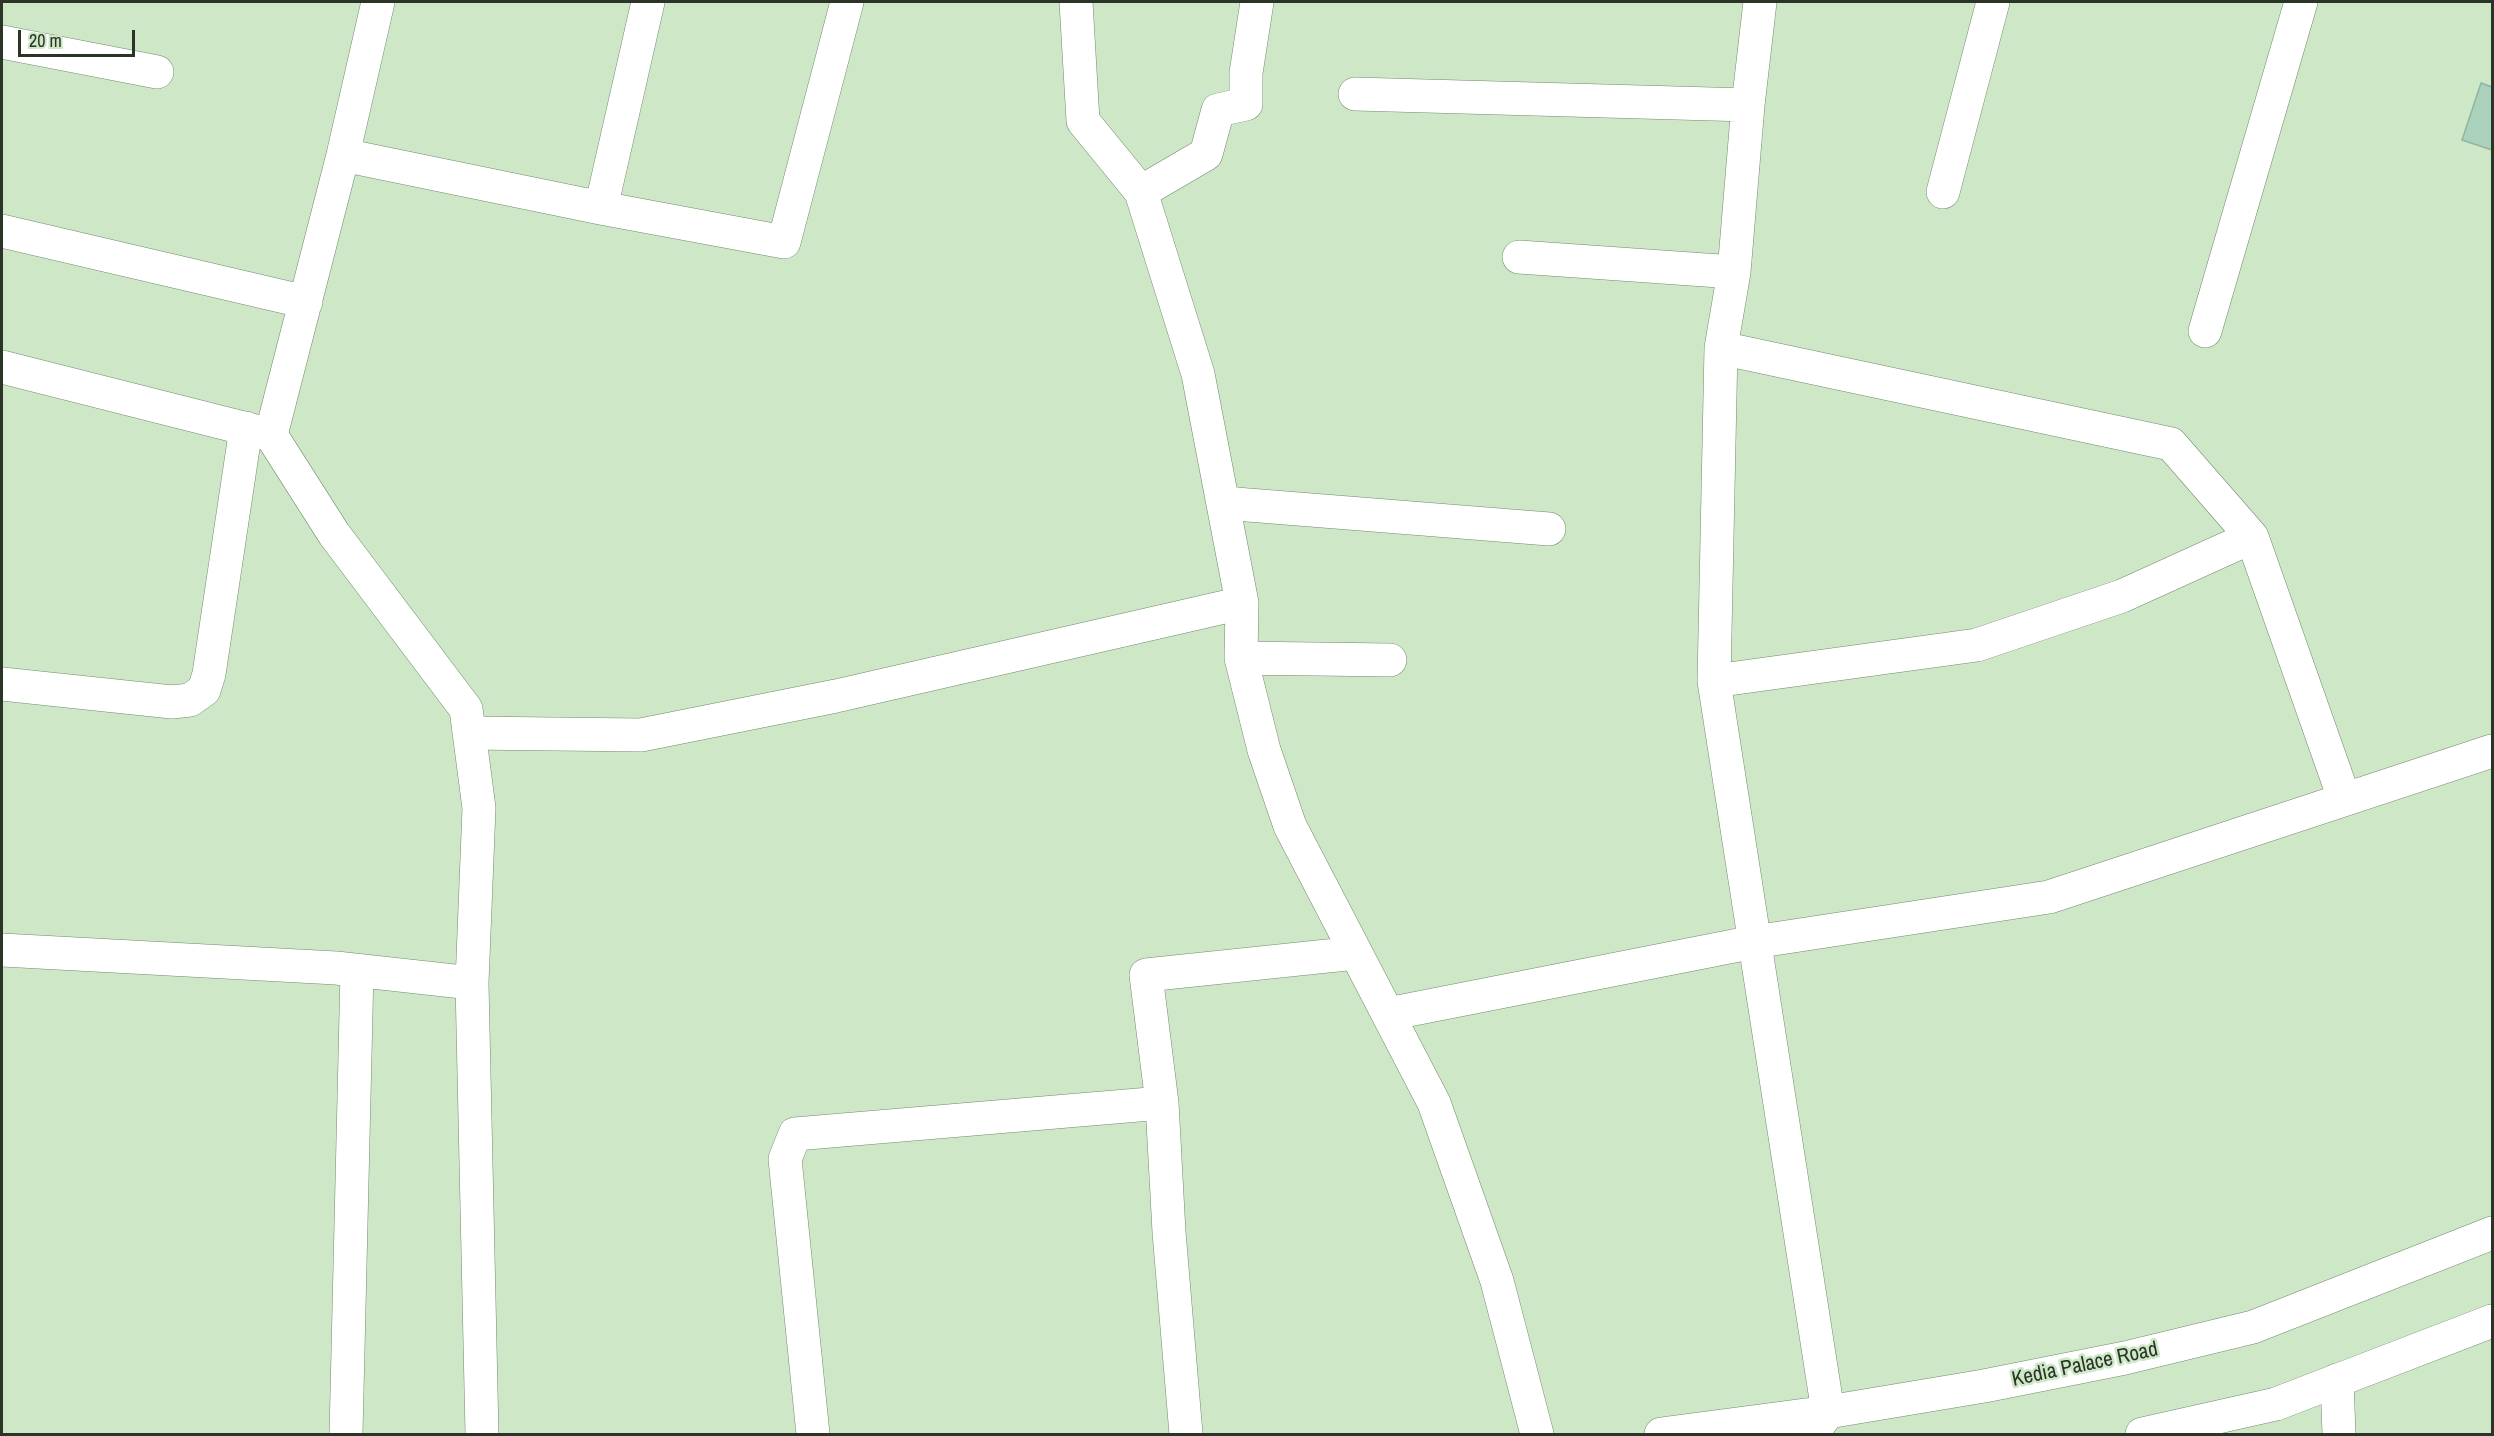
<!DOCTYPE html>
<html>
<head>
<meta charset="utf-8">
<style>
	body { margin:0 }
	#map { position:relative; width:2494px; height:1436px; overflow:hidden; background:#cde7c7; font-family:"Archivo Narrow",sans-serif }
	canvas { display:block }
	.frame { position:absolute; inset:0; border:3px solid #2a3427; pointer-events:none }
	.scale { position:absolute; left:18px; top:30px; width:117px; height:27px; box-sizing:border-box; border:3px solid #2a3427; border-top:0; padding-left:8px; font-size:18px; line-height:21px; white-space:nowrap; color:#2a3427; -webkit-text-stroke:4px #cde7c7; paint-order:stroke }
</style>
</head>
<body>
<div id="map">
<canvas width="2494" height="1436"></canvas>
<div class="frame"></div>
<div class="scale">20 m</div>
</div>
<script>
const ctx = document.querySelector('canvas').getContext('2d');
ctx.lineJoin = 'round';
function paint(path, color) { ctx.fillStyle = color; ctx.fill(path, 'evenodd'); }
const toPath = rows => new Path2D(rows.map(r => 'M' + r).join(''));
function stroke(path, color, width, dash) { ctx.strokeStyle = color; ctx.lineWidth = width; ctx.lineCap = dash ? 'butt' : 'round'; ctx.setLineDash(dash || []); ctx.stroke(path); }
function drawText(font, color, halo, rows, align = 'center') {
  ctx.font = font + ' "Archivo Narrow",sans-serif'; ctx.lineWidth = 5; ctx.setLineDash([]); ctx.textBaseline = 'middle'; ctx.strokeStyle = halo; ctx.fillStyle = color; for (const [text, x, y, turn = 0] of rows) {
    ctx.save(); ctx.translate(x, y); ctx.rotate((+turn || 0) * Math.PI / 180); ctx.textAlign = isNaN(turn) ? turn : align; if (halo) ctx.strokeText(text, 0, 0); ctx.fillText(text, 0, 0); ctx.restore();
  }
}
const building = toPath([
	[2481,83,2492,87,2492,150,2462,140,2481,83]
]);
const street = toPath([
	[1076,2,1083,121,1141,192,1198,374,1242,603,1241,658,1264,750,1290,826,1434,1103,1497,1281,1537,1434],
	[1760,2,1748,105,1734,272,1721,348,1714,681,1828,1412,1812,1434],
	[2,42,157,72],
	[1355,94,1748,105],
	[343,155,601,208,784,242,847,2],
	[1141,192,1206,154,1218,110,1246,104,1246,73,1257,2],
	[1943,192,1993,2],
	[601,208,648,2],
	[2,231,306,302],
	[1519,257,1734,272],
	[2205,331,2301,2],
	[1721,348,2171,444,2252,537,2344,798],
	[2,367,271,435,334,534,466,709,479,808,472,983,482,1434],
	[271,435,343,155,378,2],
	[1223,503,1549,529],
	[1241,658,1390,660],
	[1714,681,1977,645,2122,596,2252,537],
	[2,684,172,702,190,700,204,690,209,674,246,428],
	[469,733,641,735,836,696,1242,603],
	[2,950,336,968,472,983],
	[1388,1014,1754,942,2049,897,2492,751],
	[2337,1380,2339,1434],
	[346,1434,357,971],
	[813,1434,785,1159,795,1134,1162,1103],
	[1186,1434,1169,1232,1162,1103,1146,975,1356,953]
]);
const secondary = toPath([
	[1661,1434,1828,1412,1984,1386,2125,1358,2253,1327,2492,1233],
	[2142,1434,2276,1404,2492,1321]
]);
const streetNames = [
	["Kedia Palace Road",2085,1365,-12]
];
paint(building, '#aad1bb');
stroke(building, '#90b5a0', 1.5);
stroke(street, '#728a6d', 34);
stroke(secondary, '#728a6d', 34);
stroke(street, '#fff', 33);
stroke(secondary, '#fff', 33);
drawText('21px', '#2a3427', '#cde7c7', streetNames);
</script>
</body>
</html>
